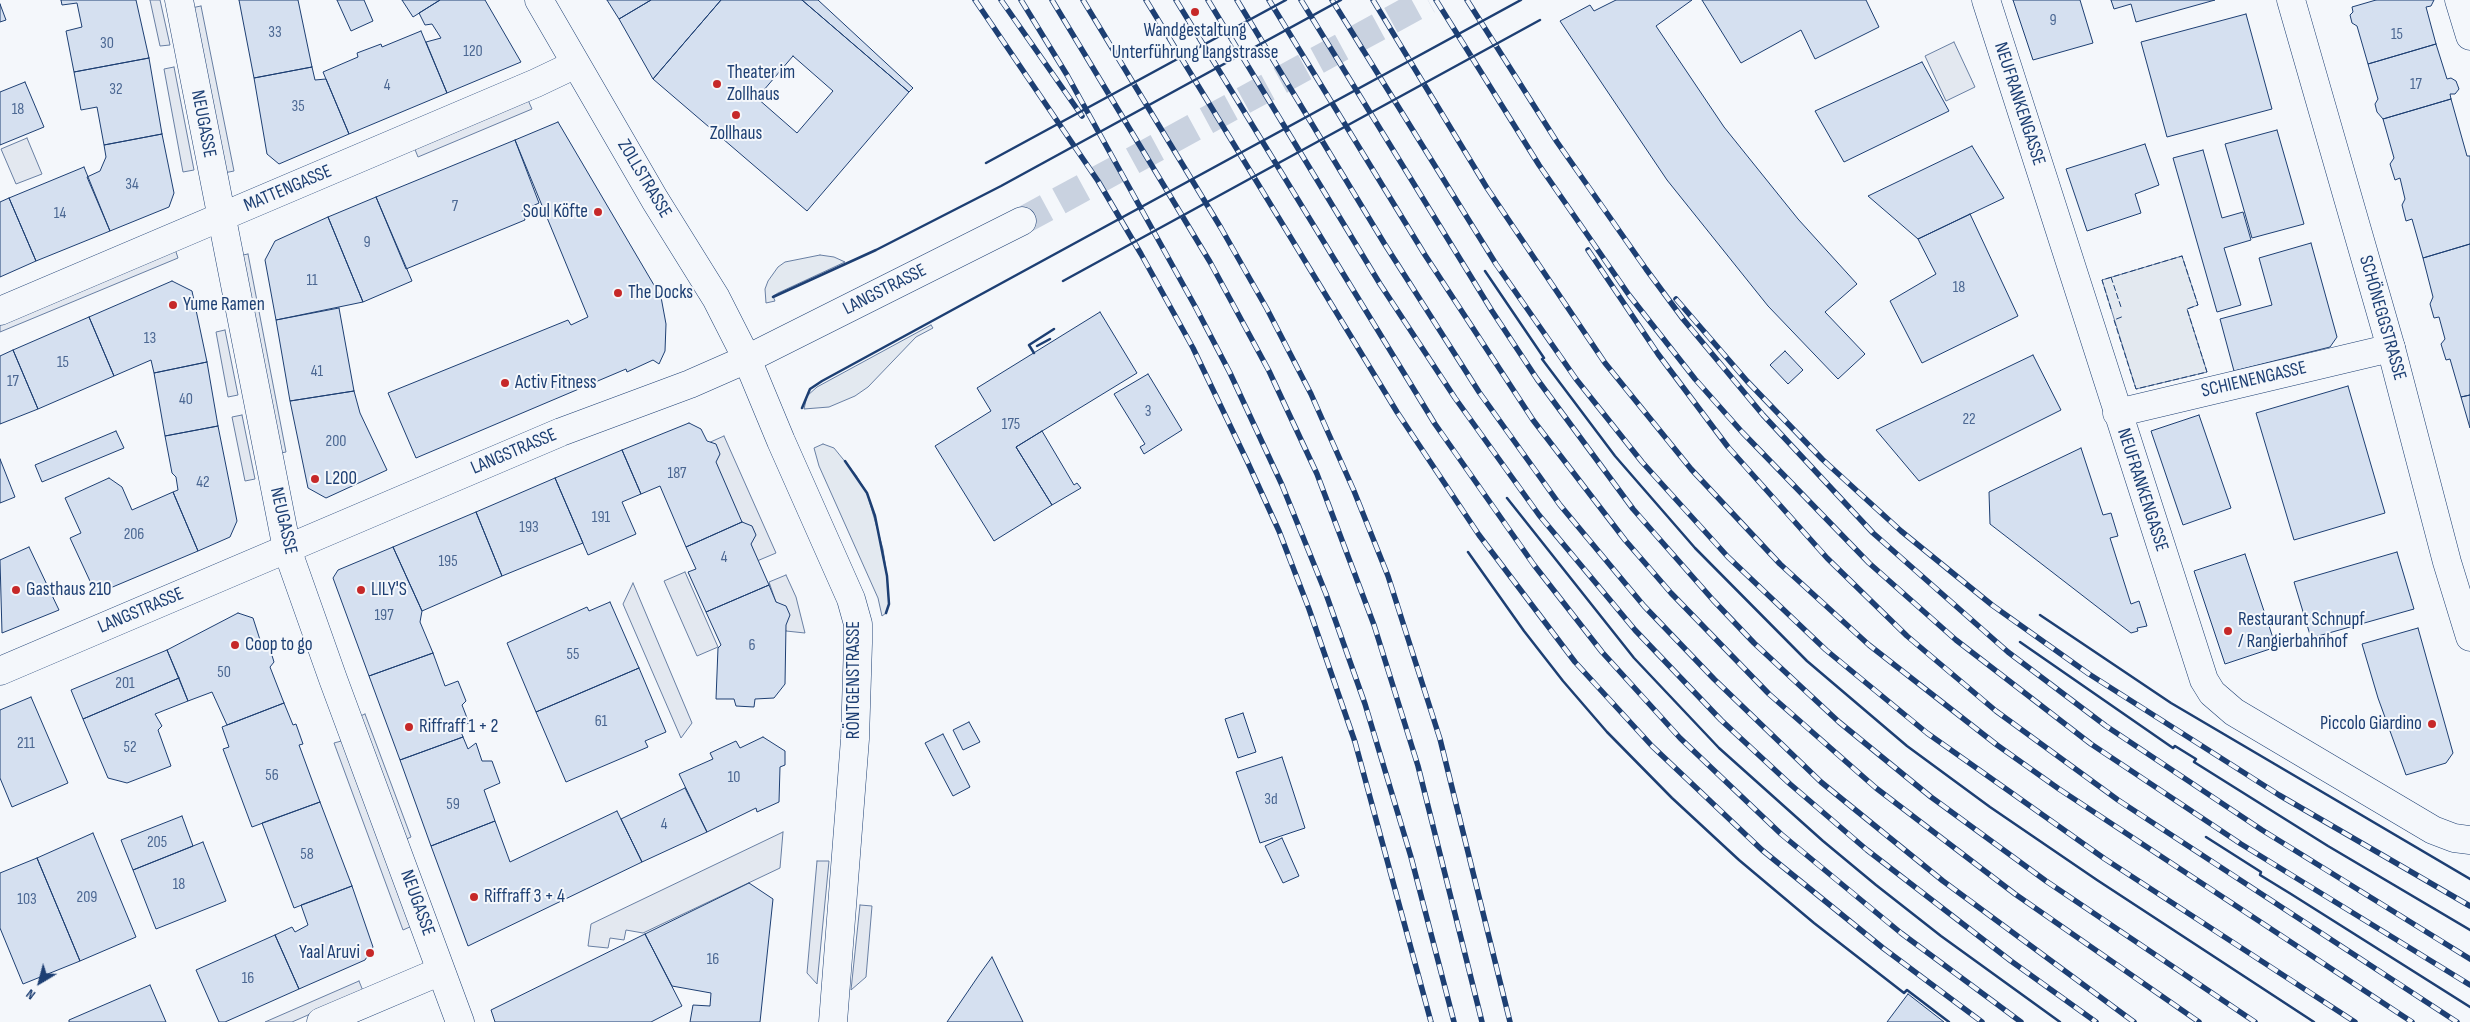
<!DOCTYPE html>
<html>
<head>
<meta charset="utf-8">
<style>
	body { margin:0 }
	#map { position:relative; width:2470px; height:1022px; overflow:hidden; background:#f4f7fb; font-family:"Sofia Sans Condensed",sans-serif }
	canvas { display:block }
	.north { position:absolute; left:15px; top:957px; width:50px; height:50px; -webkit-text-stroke:4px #f4f7fb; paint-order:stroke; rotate:217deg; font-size:14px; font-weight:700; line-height:20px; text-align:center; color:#1d3f73 }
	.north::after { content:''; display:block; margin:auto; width:18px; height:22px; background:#1d3f73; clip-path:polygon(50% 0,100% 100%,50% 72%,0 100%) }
</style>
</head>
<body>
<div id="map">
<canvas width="2470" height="1022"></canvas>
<div class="north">N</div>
</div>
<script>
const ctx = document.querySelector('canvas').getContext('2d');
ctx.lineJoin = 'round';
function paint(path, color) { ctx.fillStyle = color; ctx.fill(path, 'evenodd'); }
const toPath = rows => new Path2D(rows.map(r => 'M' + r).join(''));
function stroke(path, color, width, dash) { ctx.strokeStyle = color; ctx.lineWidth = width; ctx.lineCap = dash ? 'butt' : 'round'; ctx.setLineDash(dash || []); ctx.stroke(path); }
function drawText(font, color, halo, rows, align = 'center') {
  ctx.font = font + ' "Sofia Sans Condensed",sans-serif'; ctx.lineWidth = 4; ctx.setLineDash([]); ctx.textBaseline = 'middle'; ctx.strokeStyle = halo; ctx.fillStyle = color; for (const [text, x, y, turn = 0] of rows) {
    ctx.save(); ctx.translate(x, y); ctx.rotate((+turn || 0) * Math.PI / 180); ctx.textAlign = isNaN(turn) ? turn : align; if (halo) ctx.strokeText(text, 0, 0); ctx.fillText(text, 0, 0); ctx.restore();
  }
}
const green = toPath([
	[820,255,834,257,845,262,778,293,773,296,775,301,766,303,765,289,768,281,778,267,785,262,820,255],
	[2182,256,2198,305,2187,309,2207,372,2136,389,2102,280,2182,256],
	[931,325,933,328,916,337,868,387,855,396,829,407,804,409,807,396,817,387,931,325],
	[823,444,834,448,856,475,867,493,883,549,887,576,889,604,886,613,882,616,878,598,819,466,814,448,823,444]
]);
const parking = toPath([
	[150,0,160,0,170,45,160,46,150,0],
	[201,6,234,171,224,173,191,8,201,6],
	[1954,42,1975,87,1946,101,1925,56,1954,42],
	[174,67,194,170,183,172,164,69,174,67],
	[528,100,532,109,418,157,414,147,528,100],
	[27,138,42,174,16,184,1,149,27,138],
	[175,249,178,258,0,332,0,321,175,249],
	[248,254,286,452,276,454,238,256,248,254],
	[225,330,238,395,228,397,216,332,225,330],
	[242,415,255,479,245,481,232,417,242,415],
	[724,436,776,553,757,561,706,444,724,436],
	[685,572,718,647,697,656,664,581,685,572],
	[786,575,796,597,805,633,786,631,769,582,786,575],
	[633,583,692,723,681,738,623,604,633,583],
	[365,714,411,837,402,841,356,718,365,714],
	[345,740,412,926,403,930,334,743,345,740],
	[783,832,780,868,643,933,626,930,624,940,610,938,608,948,588,946,591,924,783,832],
	[817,861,829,861,817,984,807,973,817,861],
	[860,905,872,906,866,977,851,990,860,905],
	[359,981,363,991,292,1022,265,1022,359,981]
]);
const building = toPath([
	[61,0,136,0,149,58,74,72,66,31,82,27,77,3,62,5,61,0],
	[239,0,298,0,312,67,254,78,239,0],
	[337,0,364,0,373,21,351,31,337,0],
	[402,0,440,0,413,17,402,0],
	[440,0,485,0,521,62,447,93,426,42,441,38,432,24,425,25,419,13,440,0],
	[607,0,651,0,619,19,607,0],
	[651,0,721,0,653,79,619,19,651,0],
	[721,0,802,0,909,92,807,211,653,79,721,0],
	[793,56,833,91,797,133,757,98,793,56],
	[802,0,818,0,913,88,909,92,802,0],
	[1616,0,1692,0,1656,26,1724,127,1798,219,1857,284,1825,312,1865,354,1838,379,1768,306,1667,180,1560,21,1590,5,1594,11,1616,0],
	[1702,0,1866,0,1879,27,1815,59,1801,30,1741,63,1702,0],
	[2013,0,2080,0,2093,43,2033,60,2013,0],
	[2111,0,2215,0,2136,22,2131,4,2114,9,2111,0],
	[2376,0,2434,0,2431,6,2426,7,2436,44,2368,64,2357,26,2352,23,2350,15,2353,12,2352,7,2376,0],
	[0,4,6,20,0,22,0,4],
	[2246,14,2272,109,2167,137,2141,42,2246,14],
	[421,31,447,93,349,134,323,72,358,57,357,53,381,44,382,47,421,31],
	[2436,44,2447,79,2451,78,2456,81,2459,89,2455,94,2450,94,2451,99,2383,119,2377,112,2375,104,2378,99,2368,64,2436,44],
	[149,58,162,134,104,145,97,107,81,110,74,72,149,58],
	[1922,62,1949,111,1844,162,1815,111,1922,62],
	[312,67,315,80,326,79,349,134,279,164,267,154,254,78,312,67],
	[25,82,44,127,0,145,0,92,25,82],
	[2451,99,2467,156,2470,156,2470,244,2423,258,2412,219,2406,221,2402,205,2405,199,2400,178,2395,180,2390,164,2394,158,2383,119,2451,99],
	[558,122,661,297,666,324,665,351,659,364,653,360,627,372,626,369,416,458,388,393,568,320,571,325,588,317,515,140,558,122],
	[2277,130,2304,224,2252,238,2225,144,2277,130],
	[162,134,174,193,169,207,110,231,87,177,100,171,106,157,104,145,162,134],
	[515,140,539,203,522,211,525,220,406,269,376,197,515,140],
	[2145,144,2159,185,2135,194,2141,213,2087,231,2066,169,2145,144],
	[1972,146,2004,198,1918,239,1868,196,1972,146],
	[2203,150,2222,218,2243,212,2251,240,2224,248,2241,305,2217,312,2173,158,2203,150],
	[84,167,110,231,36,261,9,198,84,167],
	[376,197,412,281,363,302,328,217,376,197],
	[9,198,36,261,0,277,0,202,9,198],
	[1970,214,2018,316,1922,363,1890,301,1936,274,1918,239,1970,214],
	[328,217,363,302,276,320,265,260,275,241,328,217],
	[2311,243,2337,337,2330,347,2234,371,2220,319,2272,305,2259,258,2311,243],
	[2470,244,2470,395,2461,397,2450,359,2446,360,2441,344,2445,339,2439,317,2434,318,2430,304,2433,297,2423,258,2470,244],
	[172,281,192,291,207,362,154,373,151,360,114,376,89,317,172,281],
	[339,308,354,391,290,401,276,320,339,308],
	[1100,312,1137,373,1016,447,1052,505,994,541,935,446,991,411,977,388,1100,312],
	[89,317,114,376,38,409,13,350,89,317],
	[13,350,38,409,0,424,0,356,13,350],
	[1785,351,1803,370,1788,384,1770,365,1785,351],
	[2033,355,2061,410,1919,481,1876,430,2033,355],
	[207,362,218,426,165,436,154,373,207,362],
	[1148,374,1182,430,1144,454,1140,447,1145,444,1114,394,1148,374],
	[2348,386,2385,513,2294,540,2256,413,2348,386],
	[354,391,360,413,387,470,326,498,308,488,290,401,354,391],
	[2470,395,2470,428,2461,397,2470,395],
	[2199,415,2231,508,2183,525,2151,431,2199,415],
	[689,423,701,429,707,441,716,444,720,454,716,462,742,522,686,547,660,486,641,494,622,450,689,423],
	[218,426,237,521,230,537,198,551,173,492,178,490,176,477,172,473,165,436,218,426],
	[116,431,124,448,42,482,35,465,116,431],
	[1042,431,1074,485,1077,483,1081,488,1052,505,1016,447,1042,431],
	[2081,448,2103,515,2111,513,2118,536,2110,538,2131,604,2139,601,2147,626,2137,628,2138,631,2131,633,1990,524,1989,492,2081,448],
	[622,450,641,494,622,502,636,534,588,555,555,478,622,450],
	[0,459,15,497,0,503,0,459],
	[109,478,122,487,132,510,173,492,198,551,96,594,70,538,81,533,65,498,109,478],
	[555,478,583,543,502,576,476,512,555,478],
	[476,512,502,576,422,611,393,547,476,512],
	[742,522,752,526,756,535,751,544,769,585,706,612,688,572,696,569,686,547,742,522],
	[29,547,59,610,2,633,0,560,29,547],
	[393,547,422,611,420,622,433,653,369,676,333,578,338,570,393,547],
	[2397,552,2414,609,2311,638,2294,582,2397,552],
	[2245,554,2276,647,2225,664,2194,571,2245,554],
	[769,585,776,602,786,606,790,615,786,625,785,684,774,698,755,699,754,707,736,706,734,699,716,699,718,648,721,645,706,612,769,585],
	[610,602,639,668,536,712,507,643,587,607,589,611,610,602],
	[238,613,253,618,262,646,270,649,274,662,270,667,284,703,227,725,212,692,188,701,167,650,238,613],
	[2418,628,2453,753,2446,763,2406,775,2378,698,2362,644,2418,628],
	[167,650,179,678,83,719,71,690,167,650],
	[433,653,445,686,458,681,466,701,462,705,469,723,459,727,463,737,400,760,369,676,433,653],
	[639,668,666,732,645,741,648,747,566,782,536,712,639,668],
	[179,678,188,701,155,714,162,726,158,730,171,766,127,783,108,778,83,719,179,678],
	[31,697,68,783,12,807,0,778,0,710,31,697],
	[284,703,293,725,296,724,303,744,299,745,320,802,252,827,223,749,229,747,222,727,284,703],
	[1243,713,1256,752,1238,758,1225,719,1243,713],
	[969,722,980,742,963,750,953,730,969,722],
	[943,734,970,787,953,796,925,743,943,734],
	[463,737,468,749,476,743,482,761,492,761,500,783,484,790,495,821,431,846,400,760,463,737],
	[763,737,785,751,785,765,780,767,779,802,757,812,756,808,707,832,679,774,713,759,710,753,736,741,740,748,763,737],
	[1282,757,1305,828,1260,843,1236,772,1282,757],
	[685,788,707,832,642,862,621,819,685,788],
	[320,802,352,886,294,908,262,823,320,802],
	[617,811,642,862,468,946,431,846,495,821,510,862,617,811],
	[182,816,193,846,133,870,121,840,182,816],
	[93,833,136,937,80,961,37,858,93,833],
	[1282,838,1299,876,1283,883,1265,846,1282,838],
	[203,842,226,901,156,929,133,870,203,842],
	[37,858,80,961,23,984,0,928,0,873,37,858],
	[749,883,773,899,760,1022,690,1022,693,1005,710,1006,711,993,672,986,645,934,749,883],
	[352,886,373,947,365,960,299,989,275,935,292,927,295,932,308,925,301,905,352,886],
	[645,934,682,1006,651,1022,495,1022,491,1010,645,934],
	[275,935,299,989,225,1022,219,1022,196,970,275,935],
	[992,957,1023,1022,947,1022,979,975,992,957],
	[150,985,166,1022,69,1022,69,1020,150,985],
	[1908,994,1944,1022,1887,1022,1908,994]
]);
const secondaryTunnel = toPath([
	[1022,221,1428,0]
]);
const street = toPath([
	[179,0,287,549,333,679,460,1022],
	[539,0,655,200,716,298,747,359,781,441,851,599,858,624,858,643,855,739,833,1022],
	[2459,0,2470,36],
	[0,311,536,83,576,64],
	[2117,413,2391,348],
	[321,1022,441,971]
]);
const secondary = toPath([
	[1986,0,2204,680,2212,693,2234,712,2433,830,2454,838,2470,840],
	[2291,0,2391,348,2447,562,2470,637],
	[0,671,561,432,690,384,747,359,1022,221]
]);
const rail = toPath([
	[975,0,1098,181,1141,254,1193,348,1248,463,1279,531,1309,609,1355,742,1431,1022],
	[1001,0,1082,116],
	[1021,0,1067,75,1196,308,1230,373,1282,485,1326,594,1365,704,1411,857,1454,1022],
	[1052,0,1210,262,1269,371,1317,474,1374,625,1418,766,1482,1022],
	[1083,0,1221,228,1267,309,1311,394,1354,491,1388,576,1440,739,1510,1022],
	[1146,0,1397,412,1479,535,1575,662,1652,746,1762,850,1883,948,1982,1022],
	[1176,0,1435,424,1534,565,1602,652,1680,738,1781,834,1901,933,2021,1022],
	[1208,0,1380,284,1455,398,1539,515,1635,630,1721,720,1790,784,1867,850,2011,961,2096,1022],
	[1237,0,1384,243,1479,392,1560,505,1644,606,1714,679,1821,782,1943,881,2134,1022],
	[1269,0,1425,255,1533,420,1625,540,1671,593,1769,694,1876,788,2015,894,2199,1022],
	[1301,0,1492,311,1537,379,1633,509,1713,600,1754,643,1839,722,1931,797,2046,881,2255,1022],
	[1332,0,1496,264,1576,379,1642,462,1728,557,1826,650,1927,733,2105,859,2355,1022],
	[1373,0,1487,188,1605,363,1691,469,1780,564,1869,645,1997,745,2059,789,2412,1022],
	[1436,0,1539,165,1629,295,1695,379,1742,432,1869,563,1956,640,2091,744,2241,844,2470,985],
	[1467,0,1557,142,1646,269,1683,319,1763,415,1873,533,2008,652,2106,726,2262,830,2470,959],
	[1588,250,1658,354,1728,447,1827,558,1907,636,1996,711,2118,800,2457,1022],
	[1676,299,1747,381,1822,459,1901,531,1992,605,2089,674,2279,795,2470,906]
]);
const fence = toPath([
	[2111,277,2121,307],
	[2111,309,2102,280,2182,256,2198,305,2187,309,2207,372,2136,389,2114,320,2124,316]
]);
const wall = toPath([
	[986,163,1286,0],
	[1485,271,1544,358,1542,359,1615,456,1695,548,1807,661,1907,746,1990,807,2097,880,2314,1022],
	[1063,281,1540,20],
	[773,297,876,250,1001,186,1341,0],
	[1037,346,1050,339],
	[1034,353,1029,345,1054,329],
	[802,408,810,389,822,381,1521,0],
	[845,461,867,493,875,516,887,576,889,604,886,613],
	[1507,498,1634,658,1719,748,1823,841,1876,885,1941,936,2060,1022],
	[1468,552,1524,631,1563,681,1607,732,1672,798,1739,860,1814,923,1904,993,1907,990,1949,1022],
	[2040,615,2171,703,2470,879],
	[2020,642,2173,748,2175,746,2196,759,2194,762,2328,846,2470,930],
	[2206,837,2261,872,2260,875,2291,894,2470,1007]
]);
const markers = [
	[1195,12,5,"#c62828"],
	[717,84,5,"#c62828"],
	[736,115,5,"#c62828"],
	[598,212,5,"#c62828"],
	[618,293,5,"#c62828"],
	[173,305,5,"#c62828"],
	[505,383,5,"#c62828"],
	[315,479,5,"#c62828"],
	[16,590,5,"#c62828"],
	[361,590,5,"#c62828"],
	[2228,631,5,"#c62828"],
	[235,645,5,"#c62828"],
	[2432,724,5,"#c62828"],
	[409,727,5,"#c62828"],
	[474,897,5,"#c62828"],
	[370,953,5,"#c62828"]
];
const numberNames = [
	["9",2053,21],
	["33",275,33],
	["15",2397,35],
	["30",107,44],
	["120",473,52],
	["17",2416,85],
	["4",387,86],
	["32",116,90],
	["35",298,107],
	["18",18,110],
	["34",132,185],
	["7",455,207],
	["14",60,214],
	["9",367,243],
	["11",312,281],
	["18",1959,288],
	["13",150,339],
	["15",63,363],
	["41",317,372],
	["17",13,382],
	["40",186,400],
	["3",1148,412],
	["22",1969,420],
	["175",1011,425],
	["200",336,442],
	["187",677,474],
	["42",203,483],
	["191",601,518],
	["193",529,528],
	["206",134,535],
	["4",724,558],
	["195",448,562],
	["197",384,616],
	["6",752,646],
	["55",573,655],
	["50",224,673],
	["201",125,684],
	["61",601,722],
	["211",26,744],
	["52",130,748],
	["56",272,776],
	["10",734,778],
	["3d",1271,800],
	["59",453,805],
	["4",664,825],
	["205",157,843],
	["58",307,855],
	["18",179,885],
	["209",87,898],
	["103",27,900],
	["16",713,960],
	["16",248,979]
];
const poiNames = [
	["Wandgestaltung",1195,31,"center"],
	["Unterführung Langstrasse",1195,53,"center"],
	["Theater im",727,73],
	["Zollhaus",727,95],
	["Zollhaus",736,134,"center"],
	["Soul Köfte",588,212,"right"],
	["The Docks",628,293],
	["Yume Ramen",183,305],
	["Activ Fitness",515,383],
	["L200",325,479],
	["Gasthaus 210",26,590],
	["LILY'S",371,590],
	["Restaurant Schnupf",2238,620],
	["/ Rangierbahnhof",2238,642],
	["Coop to go",245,645],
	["Piccolo Giardino",2422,724,"right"],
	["Riffraff 1 + 2",419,727],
	["Riffraff 3 + 4",484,897],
	["Yaal Aruvi",360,953,"right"]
];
const streetNames = [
	["NEUFRANKENGASSE",2019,104,72],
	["NEUGASSE",203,124,79],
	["ZOLLSTRASSE",644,179,59],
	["MATTENGASSE",288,189,-23],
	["LANGSTRASSE",885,290,-27],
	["SCHÖNEGGSTRASSE",2382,318,74],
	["SCHIENENGASSE",2254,380,-13],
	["LANGSTRASSE",514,452,-23],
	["NEUFRANKENGASSE",2142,490,72],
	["NEUGASSE",283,521,77],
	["LANGSTRASSE",141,611,-23],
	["RÖNTGENSTRASSE",854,680,-90],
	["NEUGASSE",417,903,70]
];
paint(green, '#e3e9f0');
stroke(green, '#687fa3', 1);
paint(parking, '#e3e8f0');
stroke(parking, '#687fa3', 1);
paint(building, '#d5e0f0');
stroke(building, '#1d3f73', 1);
stroke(secondaryTunnel, '#c9d2e0', 28, [28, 14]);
stroke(street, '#1d3f73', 29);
stroke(secondary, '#1d3f73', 29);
stroke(street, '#f4f7fb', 28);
stroke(secondary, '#f4f7fb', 28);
stroke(rail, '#1d3f73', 5.5);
stroke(rail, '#f4f7fb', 4, [11]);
stroke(fence, '#1d3f73', 1, [6, 2.5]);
stroke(wall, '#1d3f73', 2.5);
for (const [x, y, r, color] of markers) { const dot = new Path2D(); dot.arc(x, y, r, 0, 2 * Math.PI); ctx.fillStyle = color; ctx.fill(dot); stroke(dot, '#f4f7fb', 2); }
drawText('16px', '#4b6792', null, numberNames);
drawText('19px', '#1d3f73', '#f4f7fb', poiNames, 'left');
drawText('19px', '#1d3f73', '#f4f7fb', streetNames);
</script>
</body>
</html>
